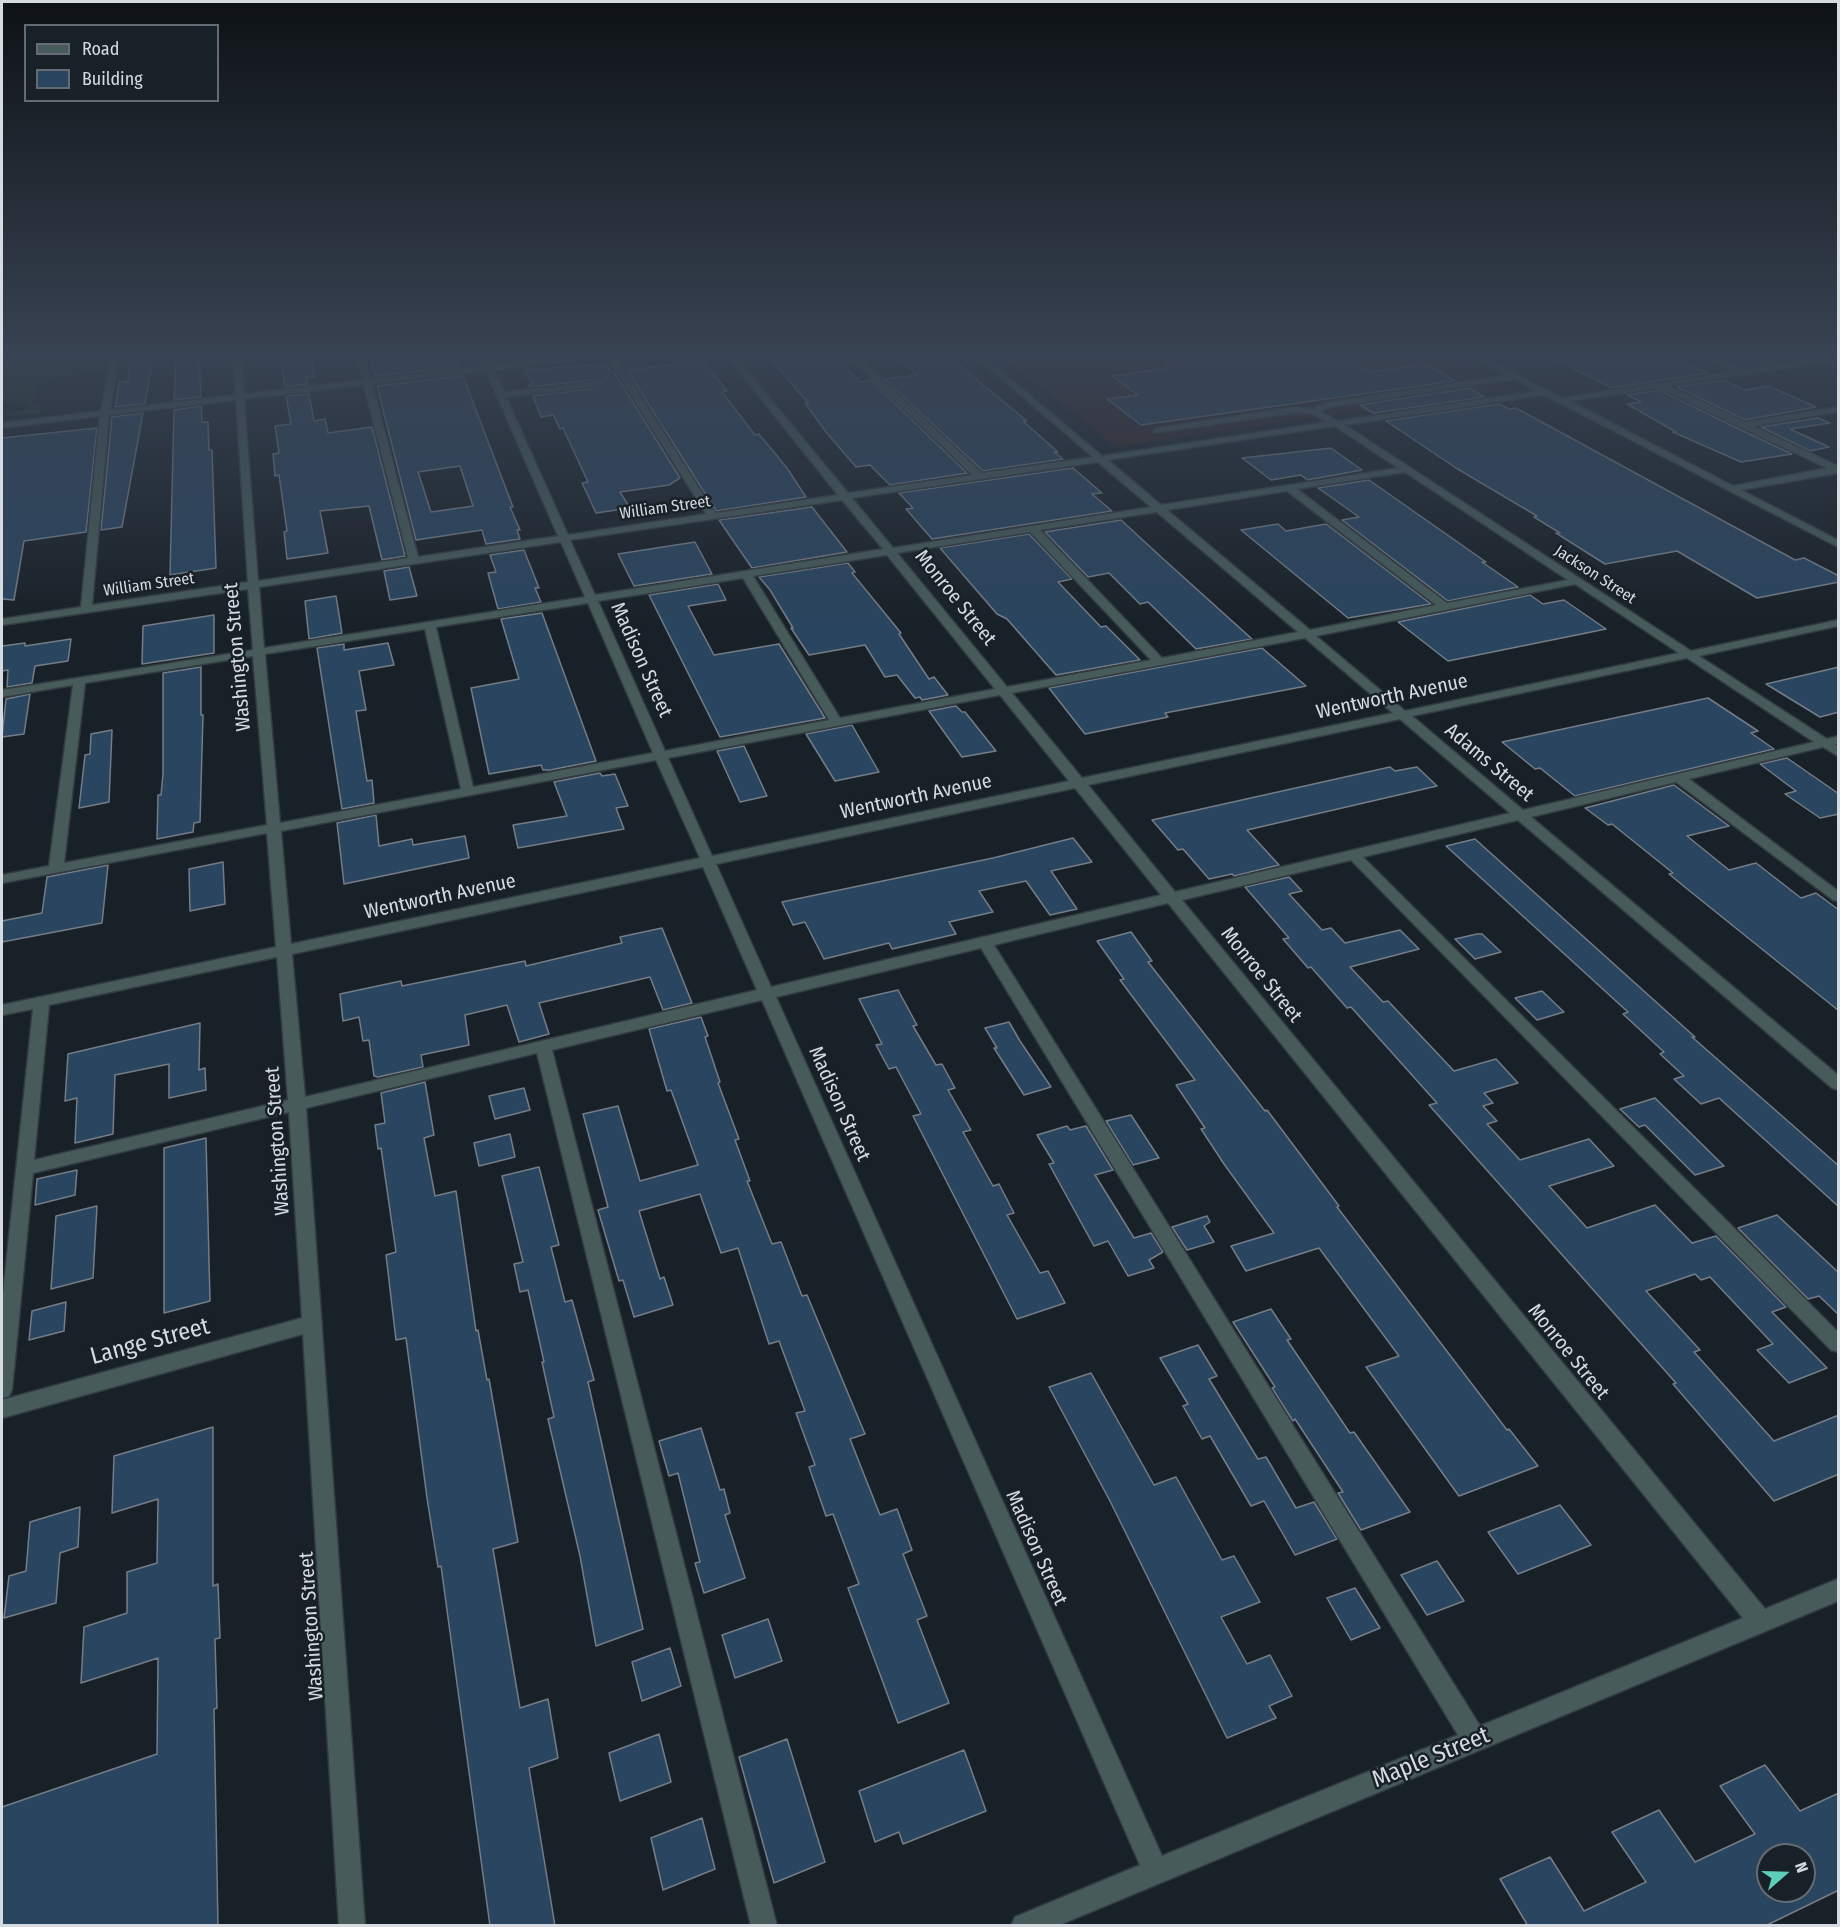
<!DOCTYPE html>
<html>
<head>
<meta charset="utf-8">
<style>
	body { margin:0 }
	#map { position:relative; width:1840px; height:1927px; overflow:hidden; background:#192128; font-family:"Fira Sans Condensed",sans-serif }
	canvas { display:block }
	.frame { position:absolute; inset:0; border:3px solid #d6dbe1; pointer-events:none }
	.legend { position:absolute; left:24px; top:24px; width:195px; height:78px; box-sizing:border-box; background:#192128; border:2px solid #656b72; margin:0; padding:8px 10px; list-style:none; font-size:18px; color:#d6dbe1 }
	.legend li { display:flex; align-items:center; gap:12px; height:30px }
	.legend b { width:30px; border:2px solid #656b72 }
	.north { position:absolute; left:1756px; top:1843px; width:60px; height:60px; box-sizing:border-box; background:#192128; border:2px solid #656b72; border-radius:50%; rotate:70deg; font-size:16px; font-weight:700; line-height:24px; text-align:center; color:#d6dbe1 }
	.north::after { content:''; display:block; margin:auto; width:21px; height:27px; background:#5dceb9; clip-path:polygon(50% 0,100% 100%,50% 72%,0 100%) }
</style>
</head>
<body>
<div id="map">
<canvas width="1840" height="1927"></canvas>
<div class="frame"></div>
<ul class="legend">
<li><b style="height:8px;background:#475b5a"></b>Road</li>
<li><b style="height:16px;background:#2a455f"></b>Building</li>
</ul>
<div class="north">N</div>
</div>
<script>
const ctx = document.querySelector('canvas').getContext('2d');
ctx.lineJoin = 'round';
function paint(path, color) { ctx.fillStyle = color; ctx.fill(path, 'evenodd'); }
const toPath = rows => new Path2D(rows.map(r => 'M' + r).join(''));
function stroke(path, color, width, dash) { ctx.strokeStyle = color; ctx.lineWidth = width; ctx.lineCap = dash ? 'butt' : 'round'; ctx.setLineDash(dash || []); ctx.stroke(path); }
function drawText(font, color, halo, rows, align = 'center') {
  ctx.font = font + ' "Fira Sans Condensed",sans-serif'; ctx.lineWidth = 5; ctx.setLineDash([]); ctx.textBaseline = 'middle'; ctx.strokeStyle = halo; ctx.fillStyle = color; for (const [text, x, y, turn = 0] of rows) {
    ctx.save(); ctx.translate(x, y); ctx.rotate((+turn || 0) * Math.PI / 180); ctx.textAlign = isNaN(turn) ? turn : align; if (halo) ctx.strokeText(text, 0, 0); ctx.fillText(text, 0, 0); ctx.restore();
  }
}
const education = toPath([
	[1001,355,1448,355,1514,389,1116,447]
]);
const green = toPath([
	[2,355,104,355,102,369,104,371,50,378,48,382,38,385,33,403,42,406,41,413,3,417,26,409,27,405,2,402]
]);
const building = toPath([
	[176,355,199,355,201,397,174,400,176,355],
	[280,355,310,355,315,377,306,378,308,384,285,387,280,355],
	[398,355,454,355,459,367,375,376,371,358,398,355],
	[672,355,699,355,727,391,722,392,755,435,759,434,787,468,806,497,716,511,627,370,679,364,672,355],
	[767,355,835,355,860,382,871,380,967,473,890,485,870,465,856,467,826,432,805,403,808,403,767,355],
	[896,355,947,355,1027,421,1023,421,1058,452,1054,452,1063,459,983,471,884,379,917,375,896,355],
	[1242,355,1339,355,1369,372,1426,364,1455,381,1141,425,1107,399,1138,395,1112,376,1170,368,1166,365,1242,355],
	[1547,355,1668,355,1708,373,1612,388,1547,355],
	[153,357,145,404,115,407,119,382,128,381,130,360,153,357],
	[606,364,611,372,614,372,680,478,669,485,620,492,630,508,596,513,582,483,588,482,563,428,560,429,553,415,541,417,533,396,596,388,602,383,596,380,529,387,528,385,532,384,524,370,606,364],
	[463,376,513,507,510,507,520,530,517,530,520,539,486,544,482,530,416,540,377,386,463,376],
	[460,466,473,506,431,512,418,472,460,466],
	[1724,380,1745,390,1768,386,1816,407,1745,420,1677,387,1724,380],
	[1469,388,1485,397,1373,413,1360,405,1469,388],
	[1659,390,1739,429,1792,454,1741,462,1673,432,1676,432,1627,404,1641,402,1627,395,1659,390],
	[309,394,314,421,325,419,328,433,372,427,405,556,382,560,369,506,320,511,328,553,287,559,284,532,287,531,279,475,275,476,273,454,279,453,275,426,291,424,286,396,309,394],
	[1499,404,1509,409,1516,408,1795,560,1804,558,1839,576,1839,582,1757,598,1677,551,1605,564,1556,533,1560,533,1534,517,1537,516,1456,468,1386,421,1499,404],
	[201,406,202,422,208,422,209,450,212,450,216,568,170,575,174,410,201,406],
	[143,413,122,527,101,530,112,417,143,413],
	[1818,418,1830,423,1790,429,1829,447,1810,451,1761,427,1818,418],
	[97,428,86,532,24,541,14,600,2,599,2,438,97,428],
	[1331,448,1362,470,1307,480,1301,475,1271,480,1242,458,1331,448],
	[1073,468,1102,493,1092,494,1112,511,932,539,906,509,913,508,899,493,1073,468],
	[1369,480,1486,562,1482,562,1518,587,1448,601,1342,520,1359,517,1318,488,1369,480],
	[812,507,847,552,752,568,719,520,812,507],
	[1121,520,1160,556,1252,639,1196,649,1148,602,1140,604,1109,573,1088,577,1045,532,1121,520],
	[1278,524,1286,531,1326,524,1431,604,1348,618,1241,530,1278,524],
	[1029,534,1072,579,1058,582,1101,627,1106,626,1140,660,1056,675,1007,619,997,614,940,548,1029,534],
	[695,542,712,574,634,586,618,554,695,542],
	[524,550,539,588,535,588,541,602,498,609,488,573,496,572,490,555,524,550],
	[848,563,855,572,852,573,901,633,899,634,929,679,934,677,948,695,922,700,920,697,915,698,897,675,885,677,865,645,809,655,791,628,793,628,770,590,759,577,848,563],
	[409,567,417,596,390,600,384,571,409,567],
	[718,584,726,600,688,606,714,655,779,644,825,718,720,737,649,595,718,584],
	[1530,595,1543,604,1564,600,1606,629,1448,661,1398,622,1530,595],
	[336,596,342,633,309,639,305,601,336,596],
	[542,613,596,761,550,770,543,770,541,765,489,774,471,688,519,679,501,619,542,613],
	[214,615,214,653,142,664,143,626,214,615],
	[71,639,68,661,35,666,32,683,7,687,8,670,2,671,2,646,25,643,25,646,71,639],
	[388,643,394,665,359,671,366,710,356,711,367,781,372,780,374,803,342,809,317,648,344,644,344,650,388,643],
	[1262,648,1306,686,1165,713,1168,717,1085,734,1049,688,1262,648],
	[201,667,201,715,203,715,200,822,194,823,193,832,157,839,158,795,161,795,163,774,163,673,201,667],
	[1839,667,1839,712,1820,717,1766,684,1839,667],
	[30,694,24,734,2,737,6,699,30,694],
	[1708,698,1758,731,1751,733,1774,749,1575,796,1540,768,1535,769,1502,742,1708,698],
	[956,706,962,712,965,712,996,751,962,757,929,711,956,706],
	[852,725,879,772,835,781,806,734,852,725],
	[112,730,109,802,79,808,85,755,90,754,91,734,112,730],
	[744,746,767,796,740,802,717,751,744,746],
	[1787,758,1839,794,1839,814,1820,818,1785,794,1796,791,1760,764,1787,758],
	[1390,767,1395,771,1417,767,1437,786,1247,830,1279,865,1234,876,1232,874,1209,879,1183,849,1178,850,1152,820,1390,767],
	[600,773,602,776,615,774,628,806,616,808,624,829,518,848,513,825,567,816,554,782,600,773],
	[1674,785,1729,826,1687,836,1729,870,1756,863,1801,898,1816,893,1839,910,1839,1011,1686,888,1669,874,1673,873,1612,824,1608,825,1585,808,1674,785],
	[376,815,379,846,412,839,413,845,465,836,469,858,344,884,337,823,376,815],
	[1073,838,1092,862,1051,871,1077,909,1050,915,1026,881,979,891,993,912,949,922,956,934,892,949,889,943,824,959,805,922,793,925,782,902,993,858,1073,838],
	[1475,839,1695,1037,1692,1037,1839,1166,1839,1207,1719,1098,1701,1104,1674,1079,1684,1076,1660,1054,1664,1052,1623,1014,1628,1012,1446,846,1475,839],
	[223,862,225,904,190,911,189,869,223,862],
	[108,865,102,923,2,942,2,921,42,913,47,877,108,865],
	[1289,877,1302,891,1289,894,1322,930,1331,928,1345,943,1400,930,1419,949,1350,967,1383,1002,1388,1001,1454,1071,1496,1059,1518,1083,1484,1093,1493,1103,1483,1106,1497,1121,1487,1124,1520,1160,1589,1139,1614,1166,1549,1186,1587,1228,1655,1205,1692,1243,1716,1236,1786,1307,1772,1312,1827,1368,1789,1383,1757,1350,1773,1344,1710,1277,1701,1280,1695,1274,1646,1291,1700,1350,1694,1352,1774,1441,1839,1415,1839,1474,1774,1501,1673,1384,1676,1383,1429,1105,1437,1103,1351,1007,1347,1008,1311,967,1308,968,1283,939,1289,938,1245,887,1289,877],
	[662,928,692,1003,663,1010,650,977,539,1003,549,1034,519,1042,507,1005,465,1015,469,1045,421,1055,423,1067,378,1077,374,1076,369,1040,363,1041,359,1017,343,1021,340,994,401,981,402,986,525,961,526,966,622,943,620,937,662,928],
	[1131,932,1152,961,1148,962,1265,1111,1267,1110,1339,1206,1337,1207,1507,1430,1509,1429,1538,1466,1459,1496,1366,1367,1399,1356,1319,1248,1246,1271,1231,1246,1274,1233,1224,1164,1201,1129,1205,1128,1176,1085,1195,1080,1120,980,1124,979,1097,941,1131,932],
	[1477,934,1482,934,1501,952,1475,959,1455,939,1477,934],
	[898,990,917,1025,913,1026,936,1065,942,1064,955,1088,948,1090,971,1130,963,1132,993,1186,999,1184,1014,1213,1007,1215,1040,1273,1048,1271,1065,1303,1017,1319,913,1116,921,1114,896,1067,889,1069,876,1045,882,1044,859,999,898,990],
	[1542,991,1564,1012,1537,1020,1515,998,1542,991],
	[701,1017,708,1036,705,1037,720,1082,718,1083,739,1139,735,1140,750,1181,747,1181,772,1244,781,1242,802,1296,807,1295,865,1434,850,1439,880,1515,897,1509,912,1550,903,1554,927,1616,917,1620,949,1703,898,1723,848,1588,859,1584,833,1514,826,1516,809,1467,815,1465,796,1413,805,1411,779,1341,769,1344,738,1248,721,1253,700,1194,639,1211,660,1279,664,1277,673,1305,634,1317,623,1280,619,1281,598,1210,608,1207,583,1114,618,1106,640,1181,698,1165,671,1090,667,1091,649,1029,701,1017],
	[1009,1022,1020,1041,1051,1087,1024,1095,994,1048,997,1048,985,1028,1009,1022],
	[200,1023,199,1070,205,1068,206,1090,169,1098,169,1064,115,1075,113,1134,75,1143,77,1098,65,1101,68,1054,200,1023],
	[425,1082,434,1135,424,1138,435,1196,456,1191,476,1331,478,1330,487,1380,489,1379,518,1542,493,1549,520,1708,548,1699,558,1758,529,1768,555,1926,490,1926,441,1566,438,1567,427,1498,406,1338,396,1340,386,1255,396,1252,381,1148,378,1149,375,1125,385,1123,381,1093,425,1082],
	[524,1088,530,1110,495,1119,489,1096,524,1088],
	[1655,1098,1724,1166,1695,1175,1645,1125,1639,1127,1620,1109,1655,1098],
	[1131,1115,1159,1158,1133,1165,1106,1121,1131,1115],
	[1067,1126,1070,1130,1086,1126,1113,1170,1095,1175,1134,1238,1151,1233,1163,1252,1149,1260,1154,1268,1128,1276,1108,1241,1094,1246,1049,1164,1054,1163,1037,1135,1067,1126],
	[510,1134,515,1157,479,1166,474,1143,510,1134],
	[206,1138,210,1301,164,1313,164,1148,206,1138],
	[539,1167,559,1245,551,1247,565,1302,572,1300,594,1380,588,1382,643,1629,596,1646,580,1556,548,1419,554,1417,542,1362,544,1362,528,1290,520,1292,514,1264,523,1262,502,1176,539,1167],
	[77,1170,75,1195,35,1205,37,1179,77,1170],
	[97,1206,93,1278,51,1289,56,1216,97,1206],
	[1777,1215,1839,1273,1839,1315,1819,1296,1808,1299,1738,1228,1777,1215],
	[1207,1216,1210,1222,1204,1226,1214,1242,1187,1250,1172,1227,1207,1216],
	[66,1302,64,1331,29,1340,32,1311,66,1302],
	[1271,1309,1291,1339,1287,1340,1350,1433,1354,1432,1410,1512,1361,1530,1338,1493,1343,1492,1295,1419,1293,1421,1272,1388,1275,1387,1233,1322,1271,1309],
	[1198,1345,1217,1376,1209,1379,1258,1459,1266,1457,1296,1508,1314,1502,1337,1539,1295,1555,1264,1501,1251,1506,1210,1436,1202,1439,1183,1406,1188,1404,1160,1358,1198,1345],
	[1091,1373,1154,1485,1176,1477,1222,1560,1234,1556,1260,1602,1221,1617,1247,1664,1270,1655,1292,1696,1269,1706,1276,1718,1227,1738,1110,1501,1049,1387,1091,1373],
	[213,1427,213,1586,218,1584,220,1638,215,1639,217,1708,214,1709,218,1926,2,1926,2,1807,157,1754,158,1658,81,1683,84,1627,127,1613,127,1572,157,1563,158,1499,112,1513,114,1456,213,1427],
	[701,1428,720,1490,724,1489,730,1513,725,1515,745,1578,704,1593,695,1563,700,1562,678,1473,669,1476,659,1441,701,1428],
	[1560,1505,1591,1545,1518,1574,1488,1532,1560,1505],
	[80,1507,78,1547,60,1553,56,1603,4,1618,9,1576,26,1571,30,1522,80,1507],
	[1437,1561,1464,1601,1427,1615,1401,1575,1437,1561],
	[1355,1588,1380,1628,1351,1640,1327,1598,1355,1588],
	[768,1619,782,1661,735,1678,722,1635,768,1619],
	[670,1648,681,1686,642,1701,632,1662,670,1648],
	[659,1734,671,1782,620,1801,609,1753,659,1734],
	[787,1739,825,1862,774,1883,739,1757,787,1739],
	[964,1750,986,1811,903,1844,899,1832,875,1842,859,1791,964,1750],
	[1765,1765,1800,1811,1839,1793,1839,1890,1765,1926,1528,1926,1500,1879,1550,1857,1584,1911,1646,1882,1612,1832,1659,1810,1695,1862,1755,1834,1720,1786,1765,1765],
	[1768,1855,1804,1855,1804,1891,1768,1891,1768,1855],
	[702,1818,715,1869,663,1890,651,1838,702,1818]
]);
const minor = toPath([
	[111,355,119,355,110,410,236,395,233,355,241,355,244,394,363,380,356,355,364,355,371,379,484,366,479,355,487,355,492,365,584,355,605,355,601,357,494,370,504,392,596,382,600,384,596,386,506,397,568,535,706,514,606,355,614,355,715,513,838,495,726,355,734,355,848,493,972,475,848,355,856,355,982,473,1093,457,974,355,982,355,1102,456,1328,422,1313,414,1294,413,1154,433,1153,431,1157,428,1294,407,1313,409,1324,403,1506,375,1470,355,1479,355,1562,398,1735,371,1700,355,1710,355,1745,370,1768,366,1743,355,1753,355,1778,365,1838,356,1838,360,1669,386,1745,422,1838,407,1838,412,1753,426,1838,466,1838,473,1741,490,1838,540,1838,547,1544,395,1345,425,1691,651,1838,620,1838,626,1699,656,1827,739,1838,736,1838,744,1835,744,1838,747,1838,756,1823,747,1689,779,1838,891,1838,901,1833,900,1676,782,1531,817,1838,1075,1838,1090,1832,1088,1518,820,1363,857,1838,1332,1838,1352,1831,1350,1351,860,1182,900,1765,1609,1838,1579,1838,1601,1057,1926,1011,1926,1015,1917,1140,1865,762,1000,552,1050,777,1926,751,1926,537,1053,306,1108,365,1926,339,1926,303,1334,2,1418,2,1400,302,1318,289,1112,33,1173,12,1390,9,1396,2,1398,2,1303,33,1009,2,1015,2,1005,276,947,267,833,2,883,2,875,49,866,73,685,2,697,2,690,253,650,248,589,2,625,2,619,81,607,100,416,2,428,2,423,101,411,111,355],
	[486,371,558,536,418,557,372,384,486,371],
	[1514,379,1537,391,1338,421,1321,412,1326,408,1514,379],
	[364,385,408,558,258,581,244,399,364,385],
	[1659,388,1740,427,1827,468,1733,486,1570,401,1659,388],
	[236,400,248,582,92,605,109,415,236,400],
	[1335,426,1398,468,1161,505,1108,460,1335,426],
	[1098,462,1151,507,893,548,852,498,1098,462],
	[1405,472,1568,580,1447,603,1297,489,1405,472],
	[1287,491,1436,605,1310,630,1167,510,1287,491],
	[842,500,883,549,595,595,570,540,842,500],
	[1157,512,1298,632,1162,658,1040,530,1157,512],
	[1030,532,1151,660,1007,687,897,553,1030,532],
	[561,542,585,597,264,648,259,587,561,542],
	[887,555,995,689,840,718,753,576,887,555],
	[743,578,829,720,665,751,598,601,743,578],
	[1575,584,1679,653,1405,711,1316,636,1575,584],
	[588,603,653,753,473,787,436,627,588,603],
	[425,629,461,789,280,823,265,654,425,629],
	[1305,638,1393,713,1082,778,1012,693,1305,638],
	[253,656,267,825,64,863,85,683,253,656],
	[1687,658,1814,742,1523,810,1412,716,1687,658],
	[1000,695,1069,781,712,856,668,758,1000,695],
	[1400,719,1510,813,1175,892,1088,785,1400,719],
	[656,760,700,858,291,944,281,831,656,760],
	[1075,788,1161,895,771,987,716,864,1075,788],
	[703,867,757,990,305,1097,292,954,703,867],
	[1168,903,1743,1618,1480,1726,994,945,1168,903],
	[981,948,1458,1735,1162,1856,776,997,981,948],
	[277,957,288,1100,34,1160,49,1005,277,957],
	[1109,355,1129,356,1162,355,1129,360,1109,355]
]);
const farStreetnames = [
	["William Street",665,508,-8],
	["Jackson Street",1595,575,33],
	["William Street",149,585,-8]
];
const streetNames = [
	["Monroe Street",955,598,51],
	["Washington Street",238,657,-95],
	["Madison Street",641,660,66],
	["Wentworth Avenue",1392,697,-12],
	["Adams Street",1489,763,40],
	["Wentworth Avenue",916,797,-12],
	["Wentworth Avenue",440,897,-12],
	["Monroe Street",1261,975,51],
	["Madison Street",839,1104,66],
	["Washington Street",278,1141,-94],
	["Monroe Street",1568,1352,51],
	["Madison Street",1036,1548,66],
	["Washington Street",312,1626,-94]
];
const nearStreetnames = [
	["Lange Street",150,1342,-15],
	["Maple Street",1431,1758,-22]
];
paint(education, '#342124');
paint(green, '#1f3520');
paint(building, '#2a455f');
stroke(building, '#747d87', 1.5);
stroke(minor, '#333b42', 3);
paint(minor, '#475b5a');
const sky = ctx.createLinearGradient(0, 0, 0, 624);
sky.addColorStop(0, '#0e1216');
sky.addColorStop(0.57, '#384353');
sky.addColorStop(1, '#38435300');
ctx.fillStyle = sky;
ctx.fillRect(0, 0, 1840, 624);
drawText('16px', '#d6dbe1', '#192128', farStreetnames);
drawText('20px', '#d6dbe1', '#192128', streetNames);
drawText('24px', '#d6dbe1', '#192128', nearStreetnames);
</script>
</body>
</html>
